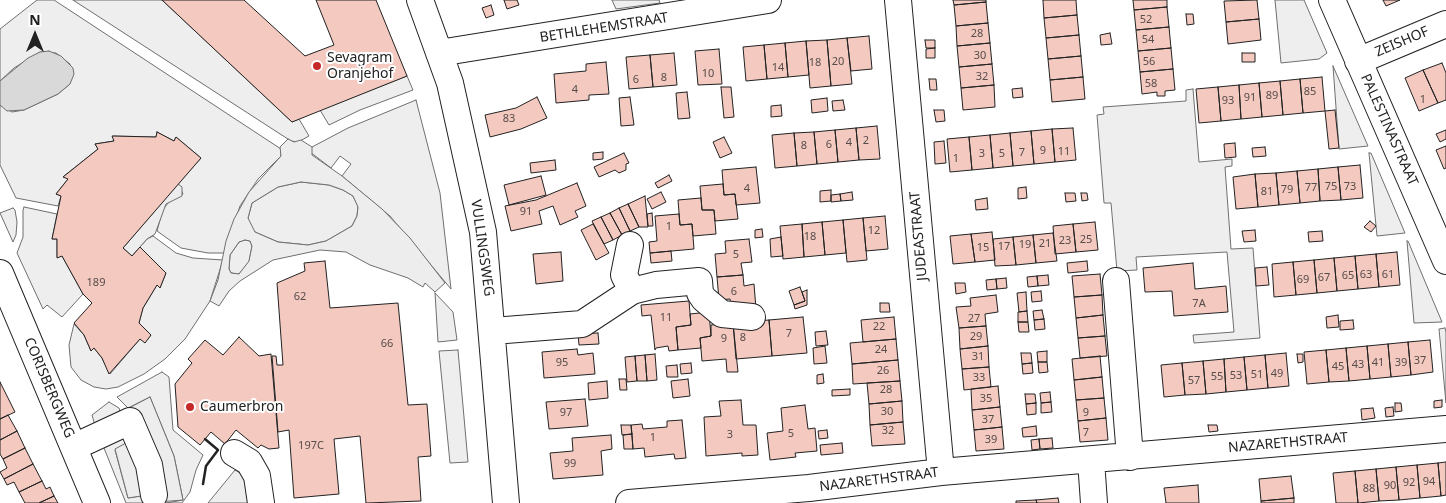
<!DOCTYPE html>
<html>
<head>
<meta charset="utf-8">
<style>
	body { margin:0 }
	#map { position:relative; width:1446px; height:503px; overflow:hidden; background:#fff; font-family:"Noto Sans",sans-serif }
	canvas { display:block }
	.north { position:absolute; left:10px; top:10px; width:50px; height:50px; -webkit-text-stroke:4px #fff; paint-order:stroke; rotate:0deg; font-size:14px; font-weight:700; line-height:20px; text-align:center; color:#222 }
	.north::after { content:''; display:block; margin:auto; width:18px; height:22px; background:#222; clip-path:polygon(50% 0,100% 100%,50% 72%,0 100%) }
</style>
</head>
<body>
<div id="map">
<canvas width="1446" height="503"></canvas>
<div class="north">N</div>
</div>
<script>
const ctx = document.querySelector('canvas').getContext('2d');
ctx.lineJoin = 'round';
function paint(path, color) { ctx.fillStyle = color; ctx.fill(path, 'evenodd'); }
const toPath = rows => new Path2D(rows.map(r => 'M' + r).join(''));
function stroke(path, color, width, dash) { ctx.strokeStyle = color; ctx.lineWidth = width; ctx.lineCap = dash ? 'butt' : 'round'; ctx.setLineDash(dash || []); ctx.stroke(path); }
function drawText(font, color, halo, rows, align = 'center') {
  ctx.font = font + ' "Noto Sans",sans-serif'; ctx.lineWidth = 4; ctx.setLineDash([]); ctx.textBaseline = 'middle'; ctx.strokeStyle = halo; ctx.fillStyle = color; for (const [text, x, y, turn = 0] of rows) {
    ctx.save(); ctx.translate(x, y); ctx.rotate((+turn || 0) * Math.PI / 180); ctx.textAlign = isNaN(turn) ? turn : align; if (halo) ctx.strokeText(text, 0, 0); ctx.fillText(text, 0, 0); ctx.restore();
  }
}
const green = toPath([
	[37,0,54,0,281,149,281,156,258,179,240,206,224,253,208,253,181,248,157,231,163,209,170,201,183,194,178,184,201,158,176,137,174,141,157,132,156,137,113,136,114,141,95,144,98,149,64,176,68,179,56,194,61,196,58,206,16,198,0,165,0,105,12,112,24,110,58,94,70,84,70,64,56,53,40,52,14,68,0,81,0,29,37,0],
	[73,0,162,0,292,122,299,119,309,136,298,142,291,141,73,0],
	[612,0,659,0,660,3,616,9,612,0],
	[1275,0,1304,0,1327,53,1319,59,1281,63,1275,0],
	[1333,66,1368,146,1339,149,1333,66],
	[407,76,413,90,360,110,329,125,320,110,407,76],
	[1193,89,1199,162,1232,159,1232,166,1225,167,1231,249,1253,248,1260,338,1194,343,1193,335,1234,332,1227,252,1136,257,1137,270,1117,271,1111,203,1104,203,1097,115,1104,114,1103,107,1186,101,1186,90,1193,89],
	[416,100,440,193,451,289,390,216,342,176,351,164,340,156,331,168,310,152,312,147,348,128,416,100],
	[1369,153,1371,153,1405,233,1377,236,1369,153],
	[301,182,329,185,343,190,353,196,358,206,357,216,352,226,326,241,308,245,278,242,255,232,249,225,248,218,252,203,278,187,301,182],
	[24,207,57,214,52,239,57,239,57,257,62,256,83,294,62,317,47,305,43,309,17,253,23,237,23,210,24,207],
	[13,208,15,210,17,222,16,235,13,242,0,213,13,208],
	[153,236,176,253,193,258,223,260,210,301,185,339,165,359,144,374,118,387,106,389,94,387,81,380,71,367,69,345,74,324,84,335,91,351,94,348,102,358,110,374,140,339,145,342,151,335,139,323,143,308,157,285,160,288,166,273,140,247,147,239,153,236],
	[245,240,250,241,252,246,249,262,239,274,231,273,229,269,230,255,239,242,245,240],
	[1407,241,1408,241,1442,322,1414,323,1407,241],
	[435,293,453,312,457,340,438,342,435,293],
	[1445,328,1446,332,1446,403,1439,329,1445,328],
	[458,350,468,462,450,463,439,351,458,350],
	[162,372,169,377,173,430,203,455,196,470,190,492,182,503,166,503,183,500,174,456,150,397,128,408,117,397,162,372],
	[109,402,119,408,121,414,96,429,92,415,109,402],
	[122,434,126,444,115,450,128,498,141,496,146,503,126,503,102,443,122,434],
	[235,470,248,478,253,503,208,503,235,470]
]);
const parking = toPath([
	[288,139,294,142,301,140,312,147,312,155,342,176,382,209,410,238,445,283,435,292,425,283,423,287,408,278,370,265,346,252,320,250,273,260,240,281,229,291,219,306,210,301,218,280,226,241,234,219,249,192,281,156,280,147,288,139],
	[301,182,329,185,343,190,353,196,358,207,357,216,352,226,326,241,308,245,278,242,255,232,248,218,252,203,278,187,301,182],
	[245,240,250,241,252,246,249,261,239,274,231,273,229,269,230,255,239,242,245,240],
	[178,184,182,187,182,196,166,204,155,234,147,239,132,256,123,248,178,184],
	[150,397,174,456,183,500,146,503,141,496,128,498,115,449,126,443,123,435,129,408,150,397]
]);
const water = toPath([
	[49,51,61,56,73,68,74,74,70,84,58,94,24,110,7,111,0,105,0,81,28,58,40,52,49,51]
]);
const building = toPath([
	[162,0,244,0,305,56,334,45,316,0,376,0,407,76,292,122,162,0],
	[504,0,517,0,519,5,507,9,504,0],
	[953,0,986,0,986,2,954,5,953,0],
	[1043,0,1076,0,1077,15,1044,18,1043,0],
	[1133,0,1167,0,1167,7,1134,10,1133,0],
	[1257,0,1259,19,1226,22,1224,1,1257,0],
	[1383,0,1400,0,1386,6,1383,0],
	[986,2,988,23,956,26,954,5,986,2],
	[491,5,494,15,486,18,482,8,491,5],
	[1167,7,1169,27,1136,30,1134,10,1167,7],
	[1186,14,1193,14,1194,24,1187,25,1186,14],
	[1077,15,1079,35,1046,38,1044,18,1077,15],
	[1259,19,1261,40,1228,44,1226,22,1259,19],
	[988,23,990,43,957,46,956,26,988,23],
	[1169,27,1171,48,1138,51,1136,30,1169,27],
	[1110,33,1112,44,1101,45,1100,35,1110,33],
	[1079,35,1081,56,1048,59,1046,38,1079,35],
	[869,36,872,69,851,71,847,38,869,36],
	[847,38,852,84,831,86,827,40,847,38],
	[827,40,831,86,810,88,806,41,827,40],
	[925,40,935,40,935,48,926,48,925,40],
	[806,41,809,75,788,77,785,43,806,41],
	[785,43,788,77,767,79,764,45,785,43],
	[990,43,992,64,959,67,957,46,990,43],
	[764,45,767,79,746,81,743,47,764,45],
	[935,48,935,58,926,58,926,49,935,48],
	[1171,48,1173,69,1140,72,1138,51,1171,48],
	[719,49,722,84,698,85,695,51,719,49],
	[674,53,677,85,653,87,650,55,674,53],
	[1242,53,1255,53,1255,62,1242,62,1242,53],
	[650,55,653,87,629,89,626,57,650,55],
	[1081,56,1083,77,1050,80,1048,59,1081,56],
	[606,62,609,94,589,95,589,100,556,103,554,74,586,71,586,64,606,62],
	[1442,63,1446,73,1446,100,1438,103,1423,70,1442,63],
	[992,64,994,85,961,88,959,67,992,64],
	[1173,69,1175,90,1165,91,1165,96,1157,96,1157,92,1142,94,1140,72,1173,69],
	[1423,70,1438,103,1419,111,1405,78,1423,70],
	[1083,77,1085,99,1052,102,1050,80,1083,77],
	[1322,77,1325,111,1303,113,1300,79,1322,77],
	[929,79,936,79,937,90,930,90,929,79],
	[1300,79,1303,113,1283,115,1280,81,1300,79],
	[1280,81,1283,115,1262,117,1259,83,1280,81],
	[1259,83,1262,117,1241,119,1239,85,1259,83],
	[994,85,995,107,963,110,961,88,994,85],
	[1239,85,1241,119,1221,121,1218,87,1239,85],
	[721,87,731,87,734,117,724,118,721,87],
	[1218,87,1221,121,1199,123,1196,89,1218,87],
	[1022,88,1023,97,1013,98,1012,89,1022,88],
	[687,92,690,118,678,119,676,93,687,92],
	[537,97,547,118,521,129,490,137,485,115,516,108,537,97],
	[630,97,634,125,621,126,619,98,630,97],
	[827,98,828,111,812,113,811,100,827,98],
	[843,100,845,110,833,111,832,101,843,100],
	[781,105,782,116,771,117,771,106,781,105],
	[934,110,944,110,945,121,936,122,934,110],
	[1335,110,1339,148,1329,149,1325,111,1335,110],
	[877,126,880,159,859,160,856,128,877,126],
	[856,128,859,160,838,162,835,130,856,128],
	[1073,128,1076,160,1055,162,1052,129,1073,128],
	[1052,129,1055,162,1034,164,1031,131,1052,129],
	[835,130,838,162,817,164,814,132,835,130],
	[1446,130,1446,139,1440,142,1436,134,1446,130],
	[1031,131,1034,164,1013,166,1010,133,1031,131],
	[157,132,174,141,176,137,201,158,123,248,132,256,140,247,166,273,160,288,157,285,143,308,139,323,151,335,145,343,140,339,109,374,102,358,94,348,91,351,84,335,74,323,92,303,83,294,62,256,57,258,57,239,52,239,61,196,56,194,68,179,63,177,98,149,95,144,114,141,112,136,156,137,157,132],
	[814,132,817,164,797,166,794,133,814,132],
	[794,133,797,166,775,168,772,135,794,133],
	[1010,133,1013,166,993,168,990,135,1010,133],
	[990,135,993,168,972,170,969,137,990,135],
	[724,137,732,153,720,158,713,142,724,137],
	[969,137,972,170,950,172,947,139,969,137],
	[944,141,946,163,935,164,934,142,944,141],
	[1235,143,1236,157,1225,158,1224,144,1235,143],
	[1446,146,1446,168,1444,169,1436,150,1446,146],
	[1265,147,1266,156,1253,157,1252,148,1265,147],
	[603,152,603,159,593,160,593,153,603,152],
	[624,153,629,163,626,164,626,170,619,173,615,170,599,177,594,167,624,153],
	[555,160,556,170,531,173,530,163,555,160],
	[1360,165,1363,198,1341,200,1338,167,1360,165],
	[756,167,760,203,736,205,735,194,724,195,722,170,756,167],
	[1338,167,1341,200,1320,201,1318,169,1338,167],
	[1318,169,1320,201,1300,203,1297,171,1318,169],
	[1297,171,1300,203,1279,205,1276,173,1297,171],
	[1276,173,1279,205,1258,207,1255,174,1276,173],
	[1255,174,1258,207,1236,209,1233,177,1255,174],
	[669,175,672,181,658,188,655,183,669,175],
	[541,176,546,195,509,205,504,185,541,176],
	[577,183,586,206,575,211,578,217,560,225,553,206,539,211,542,224,511,231,505,206,536,200,577,183],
	[723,184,724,195,735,194,738,219,715,221,714,210,702,210,700,186,723,184],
	[1026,187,1027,198,1018,199,1018,188,1026,187],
	[831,190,831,201,820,202,820,191,831,190],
	[661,192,666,202,652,209,647,199,661,192],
	[852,192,853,200,841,201,840,194,852,192],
	[1065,193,1075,193,1076,201,1066,202,1065,193],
	[1081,193,1087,193,1088,200,1082,201,1081,193],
	[840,194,841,201,831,202,831,195,840,194],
	[645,196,648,227,639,227,628,204,645,196],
	[701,198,702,210,714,210,716,234,693,236,692,224,680,225,678,200,701,198],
	[987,198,988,209,976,210,975,200,987,198],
	[628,204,639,227,630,231,619,208,628,204],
	[619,208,630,231,622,235,610,213,619,208],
	[610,213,622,235,613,240,601,217,610,213],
	[652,213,653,226,648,226,647,214,652,213],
	[679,214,680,225,692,224,694,249,650,253,649,242,657,241,655,216,679,214],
	[885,216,888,249,866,251,863,218,885,216],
	[601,217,613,240,604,244,592,221,601,217],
	[863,218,867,260,847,262,843,220,863,218],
	[843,220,846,253,825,255,822,222,843,220],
	[1370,221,1376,226,1371,232,1364,227,1370,221],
	[822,222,825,255,804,257,802,224,822,222],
	[1095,222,1098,250,1076,252,1073,224,1095,222],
	[593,224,609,253,596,260,581,230,593,224],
	[802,224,804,257,783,259,780,226,802,224],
	[1073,224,1076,252,1055,254,1053,226,1073,224],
	[762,229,763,237,755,238,755,230,762,229],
	[1255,230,1256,241,1244,242,1242,231,1255,230],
	[1322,231,1323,241,1309,242,1308,232,1322,231],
	[992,232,995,260,975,262,971,234,992,232],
	[1053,233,1057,261,1036,263,1033,235,1053,233],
	[971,234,975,262,953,264,950,236,971,234],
	[1033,235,1036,263,1016,265,1013,237,1033,235],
	[781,237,783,256,771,257,770,239,781,237],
	[1013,237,1016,265,995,266,993,239,1013,237],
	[749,239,752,262,741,263,743,275,717,277,715,254,726,253,725,241,749,239],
	[671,251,672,261,651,263,650,253,671,251],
	[561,252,563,281,536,284,533,254,561,252],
	[1397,252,1400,285,1379,287,1376,254,1397,252],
	[1376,254,1379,287,1358,289,1355,256,1376,254],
	[1355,256,1358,289,1337,291,1334,258,1355,256],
	[1334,258,1337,291,1317,293,1314,260,1334,258],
	[1314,260,1317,293,1296,295,1293,262,1314,260],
	[325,261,330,308,398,303,408,405,427,404,431,456,418,457,421,501,366,503,360,436,334,439,339,494,294,498,289,430,278,432,272,356,276,356,277,365,283,365,277,283,305,271,304,263,325,261],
	[1087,261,1088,271,1068,273,1067,263,1087,261],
	[1293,262,1296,295,1274,297,1272,264,1293,262],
	[1193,263,1195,289,1226,286,1228,312,1174,316,1172,291,1145,292,1143,268,1193,263],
	[1267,267,1269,285,1256,286,1255,268,1267,267],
	[1100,274,1102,295,1074,297,1072,276,1100,274],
	[743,275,744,286,754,284,756,309,732,311,730,299,719,300,717,277,743,275],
	[1048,275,1049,285,1038,286,1037,276,1048,275],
	[1037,276,1038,286,1028,287,1027,277,1037,276],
	[1006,278,1007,288,997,289,996,279,1006,278],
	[996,279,997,289,987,290,986,280,996,279],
	[955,283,965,283,966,292,956,294,955,283],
	[800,287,805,301,794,305,789,291,800,287],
	[807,290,807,305,795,309,794,305,805,301,802,292,807,290],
	[1041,291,1042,301,1032,302,1031,292,1041,291],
	[1026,292,1027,311,1019,312,1017,293,1026,292],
	[996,295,998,312,985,314,986,326,959,328,956,307,971,306,970,298,996,295],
	[1102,295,1103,315,1076,318,1074,297,1102,295],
	[689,301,691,325,676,327,678,350,669,351,668,346,656,348,655,350,651,315,642,316,641,305,689,301],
	[880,303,889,303,890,312,880,312,880,303],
	[1042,310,1044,319,1034,320,1033,311,1042,310],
	[1027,311,1028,322,1018,322,1018,312,1027,311],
	[709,312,711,336,700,338,701,348,678,350,676,327,691,325,690,314,709,312],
	[1103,315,1105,336,1078,338,1076,318,1103,315],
	[1338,315,1339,327,1327,328,1326,317,1338,315],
	[803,317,807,353,772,356,769,320,803,317],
	[894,317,896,339,863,342,861,320,894,317],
	[1044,319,1045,329,1035,330,1034,320,1044,319],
	[769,320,772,356,736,359,733,323,769,320],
	[1353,320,1354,329,1340,330,1340,321,1353,320],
	[1018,322,1028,322,1029,332,1019,332,1018,322],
	[733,323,738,372,727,372,726,359,702,361,700,338,711,336,711,325,733,323],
	[986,326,988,346,960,349,959,328,986,326],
	[826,331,828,345,816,346,815,332,826,331],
	[598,333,599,344,579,345,578,334,598,333],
	[1105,336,1107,356,1080,358,1078,338,1105,336],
	[239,337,259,356,271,354,279,448,269,449,261,445,258,448,236,430,225,444,211,432,200,445,178,427,175,384,192,363,188,359,205,340,223,355,239,337],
	[896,339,898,360,852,364,850,343,896,339],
	[1430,340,1433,372,1411,375,1408,342,1430,340],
	[1408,342,1411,375,1391,377,1388,344,1408,342],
	[1388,344,1391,377,1370,379,1367,346,1388,344],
	[825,346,827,363,814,364,813,348,825,346],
	[988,346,989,367,962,369,960,349,988,346],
	[1367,346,1370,379,1349,381,1346,348,1367,346],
	[1346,348,1349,381,1329,382,1326,350,1346,348],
	[577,349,578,355,593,353,595,374,544,378,542,352,577,349],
	[1326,350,1329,382,1307,384,1304,352,1326,350],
	[1047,351,1047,362,1038,362,1037,352,1047,351],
	[1021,353,1031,353,1032,363,1022,364,1021,353],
	[1286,353,1289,386,1268,388,1265,355,1286,353],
	[655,354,657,380,647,381,645,355,655,354],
	[1297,354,1303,354,1303,362,1298,363,1297,354],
	[645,355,647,381,637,381,635,356,645,355],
	[1265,355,1268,388,1247,390,1244,357,1265,355],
	[635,356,637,381,627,382,625,357,635,356],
	[1100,356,1102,377,1074,380,1072,359,1100,356],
	[1244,357,1247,390,1226,392,1224,359,1244,357],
	[1224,359,1226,392,1206,394,1203,361,1224,359],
	[898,360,900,381,853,384,852,364,898,360],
	[1203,361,1206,394,1185,395,1182,363,1203,361],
	[1038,362,1047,362,1048,372,1039,373,1038,362],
	[691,363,692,373,681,374,680,364,691,363],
	[1032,363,1033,373,1023,374,1022,364,1032,363],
	[1182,363,1185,395,1164,397,1161,365,1182,363],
	[677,365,678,377,667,377,666,366,677,365],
	[989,367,991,387,964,390,962,369,989,367],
	[823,374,824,383,817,384,817,375,823,374],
	[1102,377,1104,398,1076,400,1074,380,1102,377],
	[619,379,626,379,627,390,620,390,619,379],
	[688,379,690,396,673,398,671,381,688,379],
	[607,381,608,398,589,400,588,383,607,381],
	[900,381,902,401,869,404,867,383,900,381],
	[0,382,15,412,0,419,0,382],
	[998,386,1000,407,972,410,971,389,998,386],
	[850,389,850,395,832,396,832,390,850,389],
	[1050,392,1051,402,1041,403,1040,393,1050,392],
	[1025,394,1035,394,1036,403,1026,404,1025,394],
	[1104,398,1106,418,1078,421,1076,400,1104,398],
	[585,399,588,426,549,429,546,402,585,399],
	[741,400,743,425,756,425,758,455,742,456,742,453,706,456,704,417,721,416,719,401,741,400],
	[1442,400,1442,407,1434,408,1434,401,1442,400],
	[902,401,903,422,870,425,869,404,902,401],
	[1051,402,1052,412,1041,413,1041,403,1051,402],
	[1036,403,1036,414,1027,415,1026,404,1036,403],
	[1395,403,1401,403,1402,411,1395,412,1395,403],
	[805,405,808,429,815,428,817,451,795,453,796,457,770,460,767,433,783,431,781,408,805,405],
	[1000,407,1002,427,974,430,972,410,1000,407],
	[1393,407,1394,416,1386,417,1385,408,1393,407],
	[1373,408,1375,418,1362,420,1361,409,1373,408],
	[8,415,17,431,0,440,0,419,8,415],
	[1106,418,1108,440,1080,442,1078,421,1106,418],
	[682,420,686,458,675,459,674,454,645,457,644,448,633,449,631,425,642,424,643,429,667,427,667,421,682,420],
	[903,422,905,444,872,446,870,425,903,422],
	[621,425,631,425,632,434,622,435,621,425],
	[1208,425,1217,425,1218,431,1209,432,1208,425],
	[1036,426,1037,436,1023,437,1022,428,1036,426],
	[1002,427,1004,449,976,451,974,430,1002,427],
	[827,430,828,438,819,439,818,431,827,430],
	[17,431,25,448,3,459,0,454,0,440,17,431],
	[632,434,633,449,624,449,623,435,632,434],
	[611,435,612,449,601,451,603,475,553,479,550,453,573,451,572,438,611,435],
	[1052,438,1053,448,1040,449,1039,439,1052,438],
	[1039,439,1040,449,1032,450,1031,440,1039,439],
	[842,443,843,453,821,455,820,445,842,443],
	[25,448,33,464,4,479,0,472,7,468,3,459,25,448],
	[1446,462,1446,495,1441,496,1438,463,1446,462],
	[1438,463,1441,496,1420,498,1417,465,1438,463],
	[33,464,42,481,19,492,14,482,7,485,4,479,33,464],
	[1417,465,1420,498,1399,500,1396,467,1417,465],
	[1396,467,1399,500,1379,501,1376,469,1396,467],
	[1376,469,1379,501,1358,503,1355,471,1376,469],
	[1355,471,1358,503,1336,503,1333,473,1355,471],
	[1291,476,1294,498,1261,501,1259,479,1291,476],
	[42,481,46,489,50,487,54,496,39,503,25,503,19,492,42,481],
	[1198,485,1199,503,1166,503,1164,488,1198,485],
	[54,496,58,503,39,503,54,496],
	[1058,498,1059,503,1037,503,1036,500,1058,498],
	[1294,498,1294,503,1261,503,1261,501,1294,498],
	[1036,500,1037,503,1016,503,1016,501,1036,500]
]);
const minor = toPath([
	[420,0,450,83,483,232,506,503],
	[898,0,941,472],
	[1332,0,1446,261],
	[439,53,768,0],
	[1358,61,1446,24],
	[630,245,624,275,632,291],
	[0,273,97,503],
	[1116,281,1130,457],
	[493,331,582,324,632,291,656,285,699,281,700,293,704,299,722,314,752,317],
	[74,447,130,421,149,465,154,495],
	[234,453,249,462,257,476,261,503],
	[1091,460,1094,503],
	[629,503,809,488,941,472,1446,429]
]);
const wall = toPath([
	[203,484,206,466,218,450,205,439]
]);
const markers = [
	[317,66,5,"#c62828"],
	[190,407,5,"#c62828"]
];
const numberNames = [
	["52",1146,20],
	["28",977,34],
	["54",1148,40],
	["30",980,56],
	["20",838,62],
	["56",1149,62],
	["18",815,63],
	["14",778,68],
	["10",708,74],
	["32",982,77],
	["8",664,78],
	["6",636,80],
	["58",1151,84],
	["4",575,90],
	["85",1310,92],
	["89",1272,96],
	["91",1250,98],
	["1",1423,100],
	["93",1228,101],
	["83",509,119],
	["2",866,141],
	["4",849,143],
	["6",829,145],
	["8",804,146],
	["9",1043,151],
	["11",1064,152],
	["7",1022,153],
	["3",982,154],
	["5",1002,154],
	["1",956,159],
	["75",1331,187],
	["73",1350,187],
	["77",1311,188],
	["4",747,189],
	["79",1287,190],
	["81",1267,192],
	["91",526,212],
	["1",669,227],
	["12",874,231],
	["18",810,237],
	["25",1086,240],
	["23",1065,241],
	["21",1045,244],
	["19",1025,245],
	["17",1004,247],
	["15",983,248],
	["5",736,255],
	["63",1366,275],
	["61",1388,275],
	["65",1348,276],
	["67",1324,278],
	["69",1303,280],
	["189",96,283],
	["6",734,292],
	["62",300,297],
	["7A",1199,304],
	["11",666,318],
	["27",974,319],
	["22",879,327],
	["7",789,334],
	["29",976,337],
	["8",743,338],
	["9",724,339],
	["66",387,344],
	["24",881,350],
	["31",978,357],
	["37",1420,361],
	["95",562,363],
	["41",1378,363],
	["39",1401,363],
	["43",1358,365],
	["45",1338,367],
	["26",883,371],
	["49",1277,374],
	["51",1257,375],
	["53",1236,376],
	["55",1217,377],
	["33",979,378],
	["57",1194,381],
	["28",886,390],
	["35",986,399],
	["30",887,412],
	["97",566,413],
	["9",1086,413],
	["37",988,420],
	["32",888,431],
	["7",1086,433],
	["5",791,434],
	["3",730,435],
	["1",653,438],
	["39",991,440],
	["197C",311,446],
	["99",570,464],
	["94",1429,482],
	["92",1409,483],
	["90",1390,486],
	["88",1369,489]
];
const streetNames = [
	["BETHLEHEMSTRAAT",604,28,-9],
	["ZEISHOF",1402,42,-23],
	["PALESTINASTRAAT",1389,130,66],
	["JUDEASTRAAT",919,236,-95],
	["VULLINGSWEG",482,248,82],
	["CORISBERGWEG",49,388,67],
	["NAZARETHSTRAAT",1288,443,-5],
	["NAZARETHSTRAAT",879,480,-7]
];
const poiNames = [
	["Sevagram",327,58],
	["Oranjehof",327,74],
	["Caumerbron",200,407]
];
paint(green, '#eee');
stroke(green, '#6f6f6f', 1);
paint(parking, '#ededed');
stroke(parking, '#6f6f6f', 1);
paint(water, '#d9d9d9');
stroke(water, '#6f6f6f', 1);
paint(building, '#f3c9c0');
stroke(building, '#222', 1);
stroke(minor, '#222', 28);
stroke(minor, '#fff', 26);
stroke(wall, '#222', 2.5);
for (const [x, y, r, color] of markers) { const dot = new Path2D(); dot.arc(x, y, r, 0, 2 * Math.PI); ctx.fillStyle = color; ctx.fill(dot); stroke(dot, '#fff', 2); }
drawText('11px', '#564c4a', null, numberNames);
drawText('14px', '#222', '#fff', streetNames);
drawText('14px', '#222', '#fff', poiNames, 'left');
</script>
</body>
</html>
